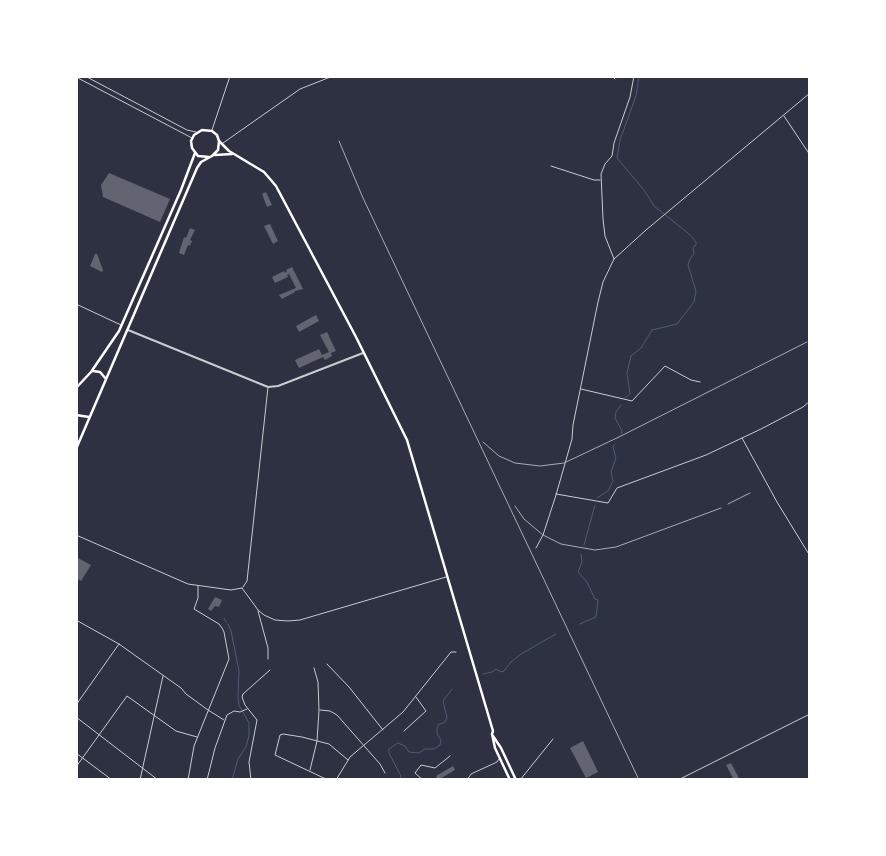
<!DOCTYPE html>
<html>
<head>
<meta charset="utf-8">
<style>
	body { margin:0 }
	#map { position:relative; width:886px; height:856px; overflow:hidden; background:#2d3142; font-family:"IBM Plex Sans",sans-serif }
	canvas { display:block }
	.frame { position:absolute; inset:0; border:78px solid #fff; pointer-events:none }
</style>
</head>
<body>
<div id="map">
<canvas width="886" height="856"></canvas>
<div class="frame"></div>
</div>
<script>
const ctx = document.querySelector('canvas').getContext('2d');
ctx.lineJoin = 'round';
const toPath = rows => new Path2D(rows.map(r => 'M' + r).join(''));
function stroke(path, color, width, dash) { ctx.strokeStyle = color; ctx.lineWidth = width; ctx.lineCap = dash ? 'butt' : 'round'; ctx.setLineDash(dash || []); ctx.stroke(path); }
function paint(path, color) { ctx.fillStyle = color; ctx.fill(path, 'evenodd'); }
const stream = toPath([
	[625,398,630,394,627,373,631,356,641,348,652,330,677,324,694,302,696,291,688,265,690,259,694,254,693,247,696,245,696,242,688,233,654,206,644,190,617,158,620,140,636,96,639,76],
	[621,405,616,412,615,418,622,431,621,434],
	[597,498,608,491,613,481,611,472,616,458,613,447,615,444],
	[584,545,595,505],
	[224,618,226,622],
	[228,624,231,631,239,671,238,697,239,706,242,710],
	[580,624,596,617,598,600,595,599,587,582,578,572,582,562,581,554],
	[483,674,492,672,496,669,501,672,504,671,511,662,521,654,556,634],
	[232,780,238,759,246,747,249,736,249,723,243,712],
	[400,780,401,776,389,753,389,749,398,743,405,746,409,752,419,753,425,749,434,749,440,745,441,740,437,734,437,728,439,724,444,723,447,718,443,701,452,689]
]);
const building = toPath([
	[109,173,170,199,160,222,103,197,101,185],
	[266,192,272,205,267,207,262,194],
	[270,224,278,241,273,244,264,226],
	[190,228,195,230,190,240,192,241,190,246,188,245,184,255,179,253,184,237,186,238],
	[95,254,97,254,103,270,102,272,90,266],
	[292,267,303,289,295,291,295,292,282,299,279,295,296,288,289,274,287,275,288,277,275,283,272,277,284,271,285,273,287,271,286,270],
	[316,315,319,321,299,332,296,326],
	[327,332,336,351,331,353,332,356,325,360,323,357,299,368,295,360,319,349,322,355,329,352,320,335],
	[76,557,91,565,81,581,76,578],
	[215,597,222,600,219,607,215,606,211,611,208,609],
	[583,741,598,772,586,778,570,748],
	[731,763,740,780,734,780,726,765],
	[453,766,455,770,438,780,436,776]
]);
const minor = toPath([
	[85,76,187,130,196,132],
	[612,76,615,79],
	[76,77,192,138],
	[784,116,810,155],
	[212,130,230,76],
	[223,143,300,89,333,76],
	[551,166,594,180,600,180],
	[614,259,605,236,603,219,601,174,605,164,612,156,614,143,630,97,634,76],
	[76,304,121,325],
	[581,389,632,401,665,366,691,380,700,382],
	[742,438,777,502,810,556],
	[556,494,608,503,617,488,706,455,761,429,803,407,810,401],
	[76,535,188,584,231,590,242,588],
	[536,548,543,535,556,495,572,439,573,425,598,302,603,282,614,259,646,230,810,93],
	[243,587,247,581,268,387],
	[242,588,258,610,264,615,275,620,288,621,300,620,446,577],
	[258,611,268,648,268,659],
	[76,620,119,644,181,688,186,694,208,710,224,720],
	[327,664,349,687,383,730],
	[76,705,119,644],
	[320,710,330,711,337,715,380,764,385,773],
	[76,717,158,780],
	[404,731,426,711,416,697],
	[76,753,112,780],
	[76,767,127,696,176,731,197,737],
	[310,770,317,741,319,710,318,682,314,668],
	[140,780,163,676],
	[188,780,194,746,229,659,224,632,222,628,219,624,194,609,198,598,198,586],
	[207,780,215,748,227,715,234,711,240,712,247,709],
	[251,780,249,762,257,720,245,705,242,697,243,694,270,670],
	[328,780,275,755,280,735,283,734,302,737,329,744,348,760],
	[336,780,350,757,403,712,451,652,456,652],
	[423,780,415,773,421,765,435,768,450,756],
	[467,780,471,774,497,762,499,759],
	[520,780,553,739],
	[678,780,810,714]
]);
const tertiary = toPath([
	[128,330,268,387,278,386,363,353]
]);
const secondary = toPath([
	[219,141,229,151,264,172,276,186,356,337,407,440,493,731,492,734,495,748,510,780],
	[215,155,232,154],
	[93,371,100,372,106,379],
	[76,388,91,372,119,331,181,190,195,153],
	[76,415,89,417],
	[76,427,77,444],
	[76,449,197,168,201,162,212,156,218,150,219,141,217,135,212,131,202,130,194,135,191,141,192,148,198,156,209,157],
	[493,736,501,748,516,780]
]);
const rail = toPath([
	[339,141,363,198,639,780],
	[483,442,499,456,515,463,540,466,564,463,621,436,807,342],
	[728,504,750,493],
	[515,506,524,519,543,535,561,544,595,550,616,547,721,508]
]);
stroke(stream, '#4f5d75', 1);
paint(building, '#626471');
stroke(minor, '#caccd0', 1);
stroke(tertiary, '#caccd0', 2);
stroke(secondary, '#fff', 2.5);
stroke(rail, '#abadb3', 1);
</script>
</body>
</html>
